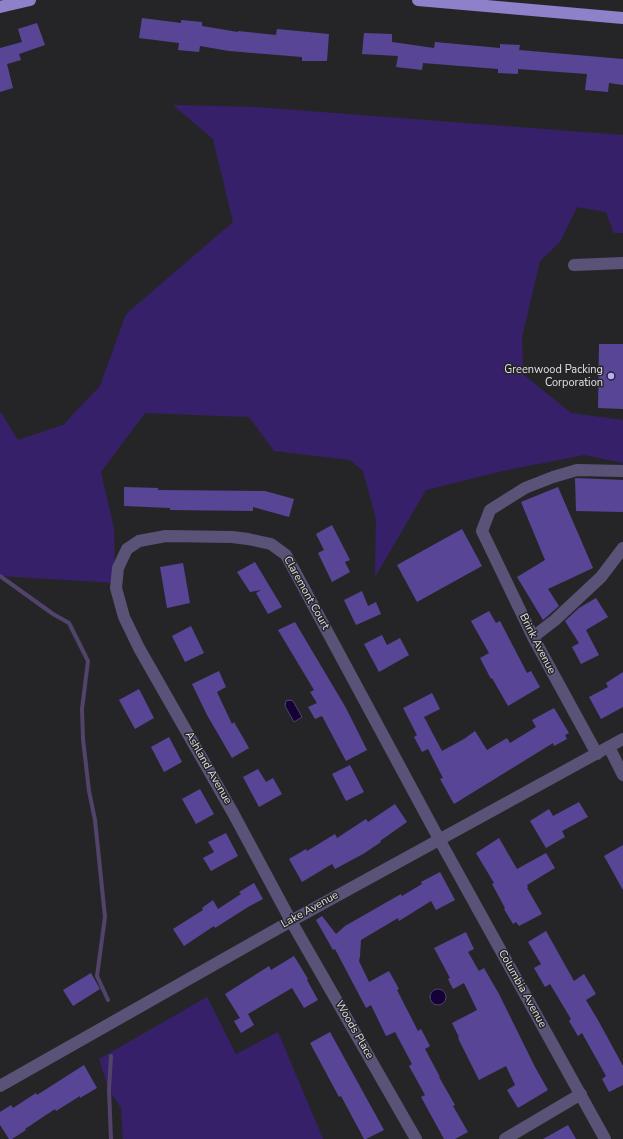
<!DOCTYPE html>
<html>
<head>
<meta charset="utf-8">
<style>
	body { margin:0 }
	canvas { display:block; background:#252528 }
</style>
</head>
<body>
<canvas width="623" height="1139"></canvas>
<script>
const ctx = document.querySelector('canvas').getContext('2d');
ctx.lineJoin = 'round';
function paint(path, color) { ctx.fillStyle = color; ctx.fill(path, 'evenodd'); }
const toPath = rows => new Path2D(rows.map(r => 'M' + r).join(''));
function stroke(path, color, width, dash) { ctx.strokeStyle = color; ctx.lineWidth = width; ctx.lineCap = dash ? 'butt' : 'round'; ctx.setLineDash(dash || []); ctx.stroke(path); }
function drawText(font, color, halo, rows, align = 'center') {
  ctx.font = font + ' "Nunito Sans",sans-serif'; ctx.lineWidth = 3; ctx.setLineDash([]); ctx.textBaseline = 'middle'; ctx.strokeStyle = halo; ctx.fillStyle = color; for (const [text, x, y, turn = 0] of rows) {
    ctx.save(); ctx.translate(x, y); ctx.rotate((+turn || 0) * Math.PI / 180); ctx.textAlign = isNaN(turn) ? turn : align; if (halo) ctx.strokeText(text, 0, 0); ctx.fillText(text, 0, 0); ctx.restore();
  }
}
const green = toPath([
	[173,105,256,107,623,135,623,233,614,233,606,212,577,207,560,242,540,261,522,337,523,374,571,413,623,420,623,463,584,455,502,471,426,490,375,577,376,519,363,471,350,460,274,451,249,417,145,413,101,472,114,529,115,583,0,576,0,413,2,414,18,440,63,425,100,386,126,314,233,222,213,139],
	[207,997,236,1054,278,1032,323,1139,123,1139,121,1108,109,1090,99,1059]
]);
const water = toPath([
	[290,700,293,701,302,717,294,722,285,706,286,701,290,700],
	'430 997a8 8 0 1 1 16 0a8 8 0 1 1-16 0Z'
]);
const stream = toPath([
	[0,576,53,614,69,623,88,661,82,709,83,739,89,791,95,820,105,917,97,976,108,1000],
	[111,1056,109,1090,111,1139]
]);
const building = toPath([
	[142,18,181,23,181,20,202,22,202,26,238,32,238,31,276,35,277,29,329,34,327,61,302,61,302,57,229,51,200,46,199,52,178,50,179,43,139,38],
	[37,23,45,45,19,54,21,60,7,64,13,88,0,92,0,48,22,42,18,29],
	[364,33,392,34,392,42,434,48,435,42,500,48,500,44,520,45,519,50,623,59,623,85,609,83,608,92,585,90,587,74,518,69,518,74,498,73,498,69,423,63,422,70,396,67,398,56,362,54],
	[599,344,623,344,623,409,598,408],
	[575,478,623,480,623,512,576,511],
	[124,487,158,488,158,490,265,491,294,499,289,517,253,507,253,511,170,510,170,508,124,506],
	[558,487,593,568,548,589,559,606,543,620,517,577,545,560,521,502],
	[332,525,350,560,345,562,350,572,332,582,318,553,324,550,316,534],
	[462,529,482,566,417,602,397,565],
	[255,562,282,607,268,614,256,593,261,590,250,592,237,572],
	[183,563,190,603,167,608,160,567],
	[362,591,368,606,376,602,381,614,356,625,344,600],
	[596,598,608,617,586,630,599,655,581,664,572,647,579,643,565,621,579,608],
	[489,611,496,623,500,621,527,673,531,671,540,687,508,706,492,678,491,679,480,658,489,653,471,621],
	[295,622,346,708,367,750,346,761,322,716,315,719,308,707,317,703,310,692,314,690,278,630],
	[191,626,204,653,185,662,172,636],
	[382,635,387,645,400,638,409,655,379,672,364,644],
	[219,671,226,687,217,692,232,724,234,722,249,748,232,758,207,715,192,684],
	[623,672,623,707,601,719,589,697,608,687,606,683],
	[139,689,154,718,135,729,119,700],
	[432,693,440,709,424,717,442,751,464,739,475,731,487,750,507,738,510,743,536,727,532,720,554,708,569,733,565,735,567,739,554,746,553,743,454,804,440,779,443,778,428,749,422,752,414,737,417,735,403,708],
	[169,737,182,762,164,772,151,747],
	[350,765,364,792,346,801,332,774],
	[258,769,266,782,273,778,282,794,259,807,243,777],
	[200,789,214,814,196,824,182,799],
	[579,802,588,817,562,831,565,837,546,848,530,821,549,809,553,816],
	[395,804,407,822,380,841,381,842,363,854,335,869,332,864,302,882,289,859,306,849,307,851,335,834,337,838,366,819,368,822],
	[226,833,238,856,211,871,203,858,214,852,208,842],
	[499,838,517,869,546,853,555,868,527,885,528,887,527,888,542,914,519,926,516,922,513,924,504,909,505,908,492,884,494,883,476,853],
	[623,845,623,890,604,856],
	[440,872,455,900,436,910,431,901,399,921,398,918,361,940,360,956,359,961,369,982,389,971,399,989,397,990,418,1031,421,1029,430,1046,425,1049,440,1077,439,1077,455,1105,453,1106,468,1132,455,1139,444,1139,421,1097,425,1095,409,1066,412,1064,395,1032,386,1036,371,1005,366,1008,335,949,333,950,316,920,322,916,336,934,345,926,401,894,402,896,422,884,421,882],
	[254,883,263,899,248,907,215,928,214,926,184,946,173,929,203,910,202,908,213,900,218,909,241,894,239,892],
	[546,931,574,981,584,974,596,994,586,1000,599,1022,623,1066,623,1085,609,1092,602,1079,606,1076,582,1033,578,1036,569,1021,571,1019,550,984,545,987,534,968,541,964,528,942],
	[466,932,474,949,468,952,479,971,484,968,499,994,535,1067,548,1090,518,1108,507,1090,515,1085,506,1066,479,1080,458,1038,459,1037,452,1023,477,1010,464,983,453,989,448,979,450,978,434,948],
	[294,956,308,979,307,980,318,1000,304,1008,292,988,248,1014,254,1025,241,1033,234,1021,240,1018,225,994,269,966,271,970],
	[91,973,100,989,73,1006,63,990],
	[330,1032,384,1130,366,1139,364,1139,341,1096,339,1097,310,1043],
	[84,1065,97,1088,80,1098,80,1096,56,1111,55,1109,25,1129,26,1130,12,1139,9,1139,0,1125,0,1112,11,1105,13,1108,36,1093,37,1095],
	[568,1125,576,1139,543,1139]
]);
const minor = toPath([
	[574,265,623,263],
	[533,637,555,620,601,577,623,548],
	[609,747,623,775],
	[597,754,533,637,482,531,490,510,525,488,553,477,577,470,623,471],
	[0,1086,291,921,623,739],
	[416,1139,291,921,233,813,139,648,124,617,116,588,118,568,127,549,139,541,166,536,232,537,248,539,271,544,286,555,439,839,605,1139],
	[505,1139,581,1094]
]);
const major = toPath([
	[418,0,623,18],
	[0,7,30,0]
]);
const markers = [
	[611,376,4,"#b8abf7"]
];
const poiNames = [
	["Greenwood Packing",603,370],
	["Corporation",603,383]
];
const streetNames = [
	["Claremont Court",306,593,61],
	["Brink Avenue",537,644,63],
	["Ashland Avenue",208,768,60],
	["Lake Avenue",310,910,-29],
	["Columbia Avenue",522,989,61],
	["Woods Place",354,1030,60]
];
paint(green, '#362069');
paint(water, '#150038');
stroke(water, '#52436b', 1);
stroke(stream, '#52436b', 4);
paint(building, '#594596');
stroke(minor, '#5a5377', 12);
stroke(major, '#8e80c9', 12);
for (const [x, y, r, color] of markers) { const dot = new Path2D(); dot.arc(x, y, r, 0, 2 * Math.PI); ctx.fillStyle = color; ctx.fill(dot); stroke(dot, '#252528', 1.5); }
drawText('11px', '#e1e0e3', '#252528', poiNames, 'right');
drawText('11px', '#e1e0e3', '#252528', streetNames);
</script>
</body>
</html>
